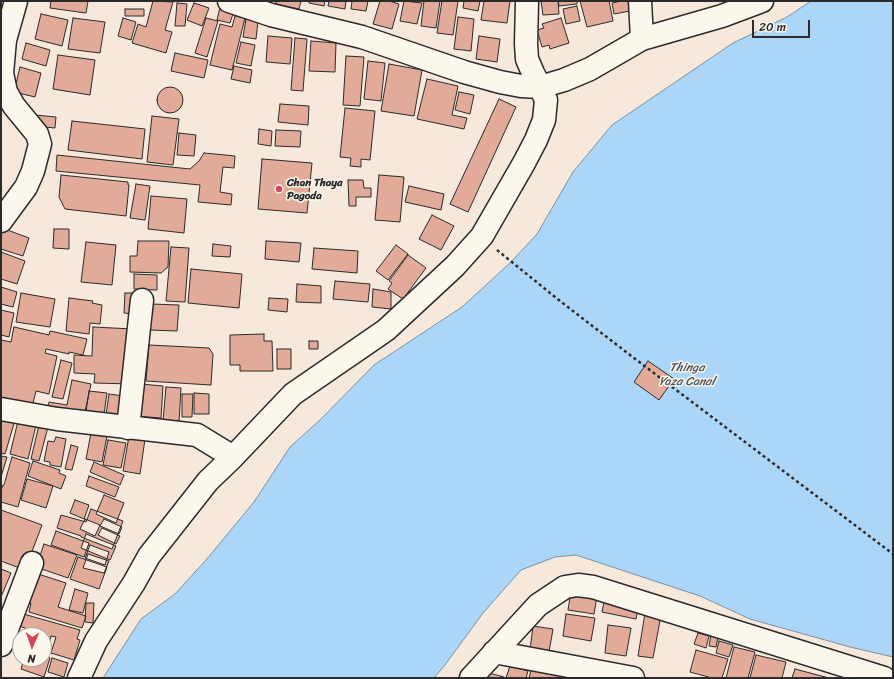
<!DOCTYPE html>
<html>
<head>
<meta charset="utf-8">
<style>
	body { margin:0 }
	#map { position:relative; width:894px; height:679px; overflow:hidden; background:#f6e8db; font-family:Sriracha,sans-serif }
	canvas { display:block }
	.frame { position:absolute; inset:0; border:2px solid #2b2b2b; pointer-events:none }
	.north { position:absolute; left:12px; top:627px; width:40px; height:40px; box-sizing:border-box; background:#fbf7ec; border:1px solid #a8a59f; border-radius:50%; rotate:182deg; font-size:11px; font-weight:700; line-height:16px; text-align:center; color:#2b2b2b }
	.north::after { content:''; display:block; margin:auto; width:14px; height:18px; background:#d1495b; clip-path:polygon(50% 0,100% 100%,50% 72%,0 100%) }
	.scale { position:absolute; left:752px; top:20px; width:58px; height:18px; box-sizing:border-box; border:2px solid #2b2b2b; border-top:0; padding-left:5px; font-size:12px; line-height:14px; white-space:nowrap; color:#2b2b2b; -webkit-text-stroke:3px #fbf7ec; paint-order:stroke }
</style>
</head>
<body>
<div id="map">
<canvas width="894" height="679"></canvas>
<div class="frame"></div>
<div class="north">N</div>
<div class="scale">20 m</div>
</div>
<script>
const ctx = document.querySelector('canvas').getContext('2d');
ctx.lineJoin = 'round';
function paint(path, color) { ctx.fillStyle = color; ctx.fill(path, 'evenodd'); }
const toPath = rows => new Path2D(rows.map(r => 'M' + r).join(''));
function stroke(path, color, width, dash) { ctx.strokeStyle = color; ctx.lineWidth = width; ctx.lineCap = dash ? 'butt' : 'round'; ctx.setLineDash(dash || []); ctx.stroke(path); }
function drawText(font, color, halo, rows, align = 'center') {
  ctx.font = font + ' Sriracha,sans-serif'; ctx.lineWidth = 3; ctx.setLineDash([]); ctx.textBaseline = 'middle'; ctx.strokeStyle = halo; ctx.fillStyle = color; for (const [text, x, y, turn = 0] of rows) {
    ctx.save(); ctx.translate(x, y); ctx.rotate((+turn || 0) * Math.PI / 180); ctx.textAlign = isNaN(turn) ? turn : align; if (halo) ctx.strokeText(text, 0, 0); ctx.fillText(text, 0, 0); ctx.restore();
  }
}
const water = toPath([
	[811,1,893,1,893,657,850,647,750,619,700,596,576,555,555,557,521,570,483,613,445,665,434,678,103,678,141,619,175,594,206,560,254,502,290,447,321,419,374,365,462,307,511,262,537,234,573,172,612,125,733,43,787,17,811,1]
]);
const building = toPath([
	[51,1,88,1,86,13,50,8,51,1],
	[153,1,173,2,165,30,172,32,166,53,132,43,138,24,146,27,153,1],
	[276,1,301,1,299,9,276,4,276,1],
	[309,1,325,1,324,6,309,3,309,1],
	[329,1,346,1,345,9,328,6,329,1],
	[352,1,368,1,366,11,351,9,352,1],
	[380,1,389,1,399,4,392,29,373,24,380,1],
	[404,1,422,3,417,24,400,21,404,1],
	[424,1,440,1,436,28,421,26,424,1],
	[442,1,458,1,453,35,437,33,442,1],
	[464,1,480,1,478,11,463,8,464,1],
	[484,1,510,1,507,23,481,20,484,1],
	[541,1,558,1,559,14,543,15,541,1],
	[558,1,577,1,577,4,559,6,558,1],
	[580,1,609,1,613,21,587,27,580,1],
	[622,1,633,1,635,10,614,14,612,3,622,1],
	[177,3,187,4,185,26,175,26,177,3],
	[194,3,209,8,202,26,187,20,194,3],
	[577,6,580,21,566,24,563,9,577,6],
	[220,7,234,11,230,23,217,20,220,7],
	[125,9,144,9,144,16,125,16,125,9],
	[41,14,68,20,62,46,35,39,41,14],
	[235,16,245,18,232,70,210,65,220,24,232,27,235,16],
	[458,17,474,19,471,51,454,49,458,17],
	[73,18,105,22,100,53,68,49,73,18],
	[123,18,136,22,131,40,118,36,123,18],
	[206,18,218,21,207,57,195,53,206,18],
	[561,18,569,43,550,49,549,45,542,47,537,30,544,28,542,24,561,18],
	[246,19,258,21,256,39,243,37,246,19],
	[268,36,292,38,290,64,266,62,268,36],
	[479,36,500,39,497,62,476,59,479,36],
	[295,38,307,39,303,91,291,90,295,38],
	[311,41,336,43,335,72,309,71,311,41],
	[241,42,255,45,251,66,236,63,241,42],
	[26,43,50,50,46,66,22,59,26,43],
	[175,53,208,60,204,78,171,71,175,53],
	[58,55,95,60,90,95,53,89,58,55],
	[346,56,364,57,360,106,343,105,346,56],
	[368,61,385,63,381,101,364,99,368,61],
	[389,64,422,70,414,116,381,111,389,64],
	[234,66,252,70,250,83,231,79,234,66],
	[20,67,41,73,35,97,14,92,20,67],
	[427,79,458,86,452,115,467,118,464,129,417,119,427,79],
	'157 100a13 13 0 1 1 26 0a13 13 0 1 1-26 0Z',
	[459,92,474,95,470,114,455,110,459,92],
	[499,99,516,107,468,212,450,204,499,99],
	[280,104,309,106,308,125,278,122,280,104],
	[345,108,375,111,370,160,361,159,361,167,350,166,351,158,340,157,345,108],
	[35,115,56,117,55,128,34,126,35,115],
	[152,116,179,119,173,165,147,162,152,116],
	[72,121,145,129,142,159,68,150,72,121],
	[259,129,272,131,271,146,258,144,259,129],
	[276,130,301,131,300,147,275,146,276,130],
	[179,133,196,135,194,156,177,155,179,133],
	[204,153,235,156,234,168,223,167,220,192,232,194,231,205,198,202,200,185,56,171,57,155,190,169,199,161,204,153],
	[262,159,312,163,307,213,258,209,262,159],
	[61,175,128,182,128,185,129,185,126,216,65,209,59,197,61,175],
	[379,175,404,177,400,222,375,220,379,175],
	[348,180,363,180,364,188,371,188,371,197,356,197,356,206,349,206,348,180],
	[136,184,150,186,145,220,130,218,136,184],
	[409,186,444,194,441,210,405,202,409,186],
	[151,196,187,199,184,233,148,229,151,196],
	[432,215,454,226,441,250,419,239,432,215],
	[2,228,29,238,23,256,1,249,2,228],
	[54,229,69,229,69,249,53,248,54,229],
	[138,241,169,241,168,267,161,273,130,272,130,256,137,256,138,241],
	[266,241,301,243,299,262,265,259,266,241],
	[86,242,116,245,112,285,81,282,86,242],
	[213,244,231,246,230,257,212,256,213,244],
	[396,245,408,254,388,280,376,271,396,245],
	[171,247,189,248,185,302,166,301,171,247],
	[314,248,358,251,357,273,312,269,314,248],
	[1,252,25,261,17,284,1,279,1,252],
	[408,255,426,268,403,299,388,289,392,283,389,281,408,255],
	[191,269,242,274,239,308,188,303,191,269],
	[134,274,157,275,157,290,134,289,134,274],
	[335,281,370,284,368,302,333,299,335,281],
	[297,284,321,286,321,303,296,302,297,284],
	[1,287,17,292,13,307,1,304,1,287],
	[373,289,391,292,391,309,372,307,373,289],
	[21,293,55,299,50,327,16,322,21,293],
	[125,293,135,293,134,314,124,313,125,293],
	[69,298,93,301,92,303,102,305,100,324,90,323,89,334,66,331,69,298],
	[269,298,288,299,287,312,268,310,269,298],
	[152,304,179,305,177,331,150,330,152,304],
	[1,310,14,313,9,337,1,335,1,310],
	[14,327,49,335,50,331,87,339,83,355,69,352,69,354,46,349,45,353,57,356,49,394,36,391,31,411,1,404,1,340,11,342,14,327],
	[93,327,133,329,131,384,94,383,95,374,74,373,74,355,92,356,93,327],
	[264,334,264,341,272,341,273,371,240,371,240,365,230,365,230,335,264,334],
	[309,341,318,341,318,349,309,349,309,341],
	[149,345,209,348,213,354,211,385,146,381,149,345],
	[277,349,291,349,291,369,277,369,277,349],
	[61,360,72,363,63,399,52,397,61,360],
	[648,361,674,379,659,400,634,382,648,361],
	[72,380,91,384,83,421,46,415,49,402,67,405,72,380],
	[141,384,163,386,161,418,135,416,141,384],
	[166,387,181,388,179,422,163,421,166,387],
	[89,391,107,393,104,414,86,412,89,391],
	[194,393,209,394,209,414,194,414,194,393],
	[109,394,124,396,119,424,105,422,109,394],
	[182,394,193,394,192,417,182,417,182,394],
	[1,413,16,417,5,454,1,453,1,413],
	[19,417,37,421,28,459,10,454,19,417],
	[39,425,48,427,39,461,31,459,39,425],
	[91,433,107,436,102,462,86,459,91,433],
	[129,436,145,439,140,474,123,471,129,436],
	[56,437,66,439,61,467,50,465,50,462,44,461,48,441,54,442,56,437],
	[108,440,126,443,121,468,103,465,108,440],
	[71,445,78,447,72,470,65,469,71,445],
	[1,456,7,457,1,477,1,456],
	[12,457,30,463,18,507,1,502,1,490,3,485,4,485,12,457],
	[33,461,60,470,59,473,66,476,61,489,28,476,33,461],
	[94,462,124,475,120,485,90,472,94,462],
	[89,476,119,487,115,497,86,486,89,476],
	[27,479,53,486,46,508,21,500,27,479],
	[104,495,124,503,116,523,96,514,104,495],
	[75,500,89,505,84,519,70,513,75,500],
	[91,509,123,521,112,549,81,537,81,536,57,528,61,515,86,522,91,509],
	[1,510,42,525,25,570,1,561,1,510],
	[85,519,100,525,95,536,80,529,85,519],
	[104,519,122,527,119,534,100,526,104,519],
	[102,528,120,536,116,544,98,535,102,528],
	[56,531,89,543,84,557,51,545,56,531],
	[86,534,116,546,110,560,81,548,86,534],
	[44,544,77,555,68,578,36,567,44,544],
	[90,545,109,552,105,565,85,558,90,545],
	[88,554,109,561,104,573,83,568,88,554],
	[78,557,107,567,99,589,70,579,78,557],
	[1,569,11,573,1,597,1,569],
	[35,573,66,583,58,607,86,616,82,628,29,612,31,603,26,601,35,573],
	[75,589,88,593,83,613,69,610,75,589],
	[571,591,597,596,594,614,568,610,571,591],
	[605,597,639,604,636,619,602,612,605,597],
	[86,603,94,603,93,623,85,622,86,603],
	[646,607,662,610,653,658,638,656,646,607],
	[20,613,80,630,77,639,80,640,74,660,51,653,56,637,51,636,47,652,44,651,44,635,23,635,25,628,16,625,20,613],
	[566,614,595,618,591,641,563,636,566,614],
	[608,625,631,628,626,656,605,653,608,625],
	[533,626,553,629,549,652,530,650,533,626],
	[698,633,709,636,706,648,694,644,698,633],
	[711,635,718,637,716,647,709,646,711,635],
	[719,641,733,645,729,657,716,653,719,641],
	[734,647,755,652,748,678,726,678,734,647],
	[696,650,728,659,722,678,712,678,690,672,696,650],
	[756,655,786,662,782,678,750,678,756,655],
	[44,656,50,658,44,677,21,669,24,659,44,659,44,656],
	[52,658,68,663,64,677,48,672,52,658],
	[510,666,528,671,526,678,506,678,510,666],
	[795,669,829,678,792,678,795,669],
	[531,670,562,675,562,678,529,678,531,670],
	[489,673,504,677,503,678,487,678,489,673]
]);
const path = toPath([
	[497,250,560,301,630,355,893,554]
]);
const minor = toPath([
	[229,1,271,15,362,37,464,72,500,82,521,86,540,87,533,73,527,59,526,44,527,1],
	[640,1,642,39],
	[1,221,26,187,33,171,40,144,37,134,14,106,6,92,2,73,5,40,16,1],
	[1,409,57,419,197,435,233,457],
	[128,428,142,300],
	[1,645,32,563],
	[494,652,633,678],
	[79,678,96,641,134,583,149,556,208,481,233,457,293,394,386,330,455,266,482,236,524,163,536,140,544,120,546,100,540,87,564,80,590,69,642,39,722,16,762,1],
	[471,678,538,605,565,587,578,585,593,587,884,678]
]);
const markers = [
	[279,189,4,"#d1495b"]
];
const poiNames = [
	["Chan Thaya",287,183],
	["Pagoda",287,196]
];
const waterNames = [
	["Thinga",687,368],
	["Yaza Canal",687,382]
];
paint(water, '#acd6f7');
stroke(water, '#7892a5', 1);
paint(building, '#e2ab99');
stroke(building, '#2b2b2b', 1);
stroke(minor, '#2b2b2b', 25);
stroke(path, '#2b2b2b', 2.5, [3, 3]);
stroke(minor, '#fbf7ec', 22);
for (const [x, y, r, color] of markers) { const dot = new Path2D(); dot.arc(x, y, r, 0, 2 * Math.PI); ctx.fillStyle = color; ctx.fill(dot); stroke(dot, '#fbf7ec', 1.5); }
drawText('bold 11px', '#2b2b2b', '#fbf7ec', poiNames, 'left');
drawText('italic 12px', '#4b565e', '#fbf7ec', waterNames);
</script>
</body>
</html>
